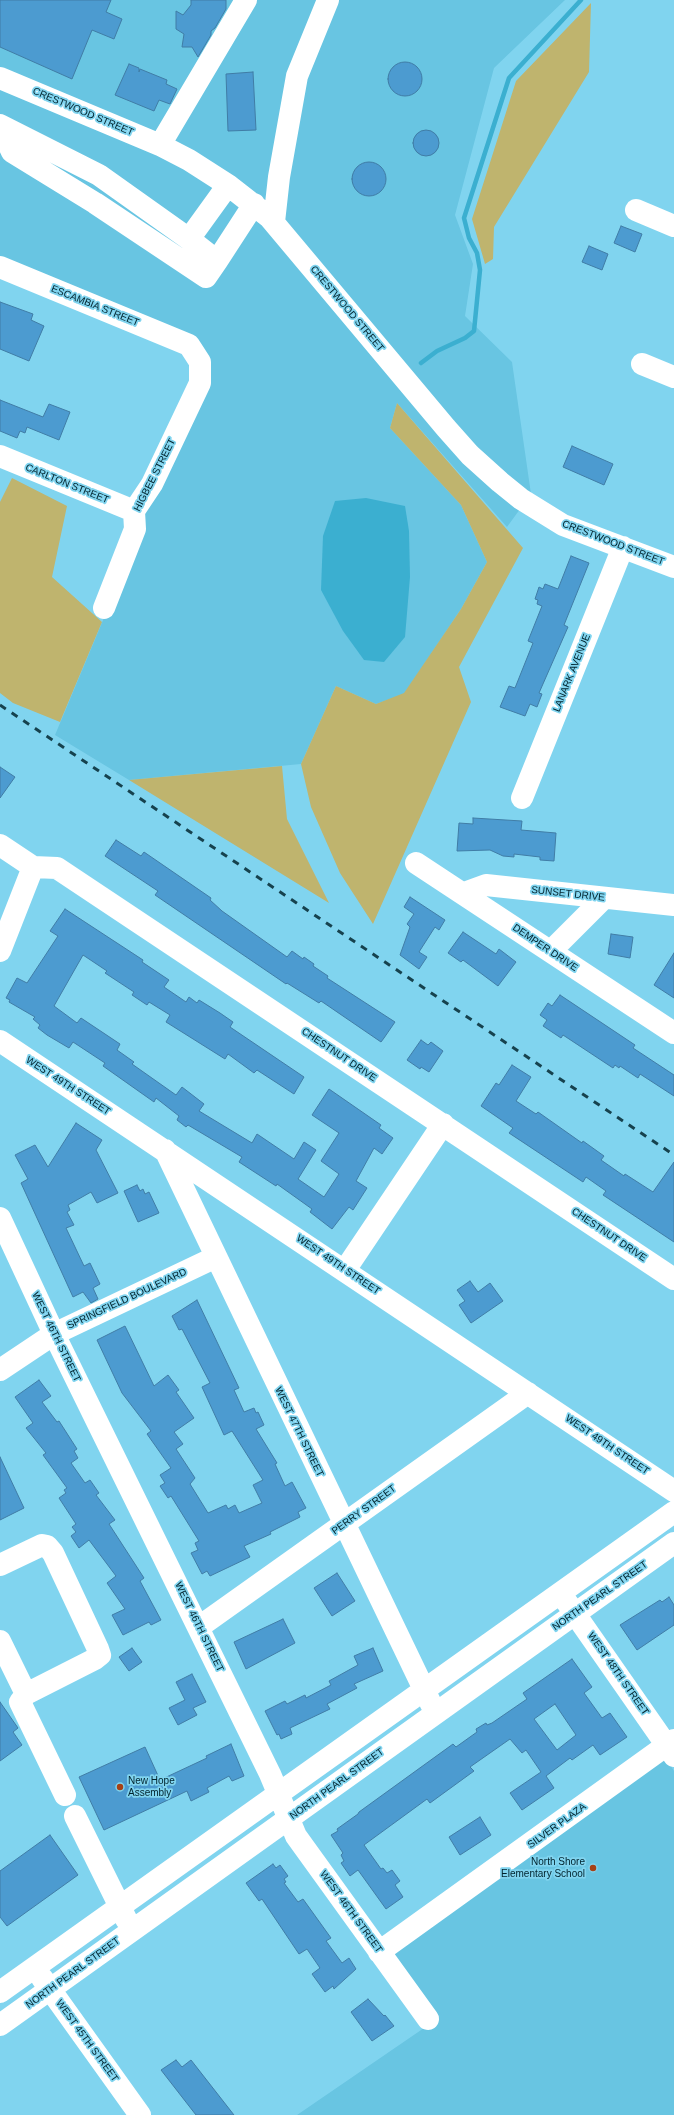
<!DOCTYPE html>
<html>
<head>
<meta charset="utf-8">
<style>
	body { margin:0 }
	canvas { display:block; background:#80d4ef }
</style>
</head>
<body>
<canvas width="674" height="2115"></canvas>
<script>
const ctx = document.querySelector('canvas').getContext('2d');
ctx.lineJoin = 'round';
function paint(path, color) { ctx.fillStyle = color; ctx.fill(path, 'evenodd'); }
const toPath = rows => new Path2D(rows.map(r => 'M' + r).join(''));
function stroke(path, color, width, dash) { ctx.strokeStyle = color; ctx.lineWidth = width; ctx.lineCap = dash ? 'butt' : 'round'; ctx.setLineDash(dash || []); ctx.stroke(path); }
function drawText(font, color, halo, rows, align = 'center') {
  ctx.font = font + ' Arial,sans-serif'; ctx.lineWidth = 3.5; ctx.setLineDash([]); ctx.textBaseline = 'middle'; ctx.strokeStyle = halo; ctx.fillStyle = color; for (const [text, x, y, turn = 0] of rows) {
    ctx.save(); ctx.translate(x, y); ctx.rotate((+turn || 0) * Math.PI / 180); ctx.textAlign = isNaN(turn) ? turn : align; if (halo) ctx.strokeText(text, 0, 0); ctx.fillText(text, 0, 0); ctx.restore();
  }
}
const built = toPath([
	[0,0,565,0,494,68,455,215,473,264,465,316,512,362,531,494,507,527,397,403,390,428,461,505,487,562,461,609,404,694,376,704,336,686,301,764,129,780,55,735,139,534,145,508,204,361,0,258],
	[666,1758,674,1771,674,2115,297,2115,424,2028,378,1964]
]);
const green = toPath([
	[591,3,589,72,494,227,493,259,485,264,472,219,516,81],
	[397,403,523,548,459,667,471,702,373,924,340,873,311,807,301,764,336,686,376,704,404,693,461,609,487,562,461,505,390,428],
	[12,478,67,506,52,577,102,622,60,722,13,703,0,693,0,502],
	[282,766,287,819,329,903,129,780]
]);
const water = toPath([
	[366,498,405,506,409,531,410,577,405,637,384,662,364,660,343,631,321,590,323,536,335,501]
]);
const stream = toPath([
	[421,363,437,351,465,338,474,331,480,270,477,253,469,238,464,218,509,78,581,0]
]);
const building = toPath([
	[0,0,111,0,106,12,122,19,114,39,92,30,72,79,0,47,0,0],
	[191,0,226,0,226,9,215,28,211,31,211,35,198,57,192,47,182,47,184,34,176,29,176,11,183,15,191,5,191,0],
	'388 79a17 17 0 1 1 34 0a17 17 0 1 1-34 0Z',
	[129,64,139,68,139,72,140,69,167,80,166,84,177,89,170,104,159,100,154,111,115,95,129,64],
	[253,72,256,130,228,131,226,74,253,72],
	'413 143a13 13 0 1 1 26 0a13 13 0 1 1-26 0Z',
	'352 179a17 17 0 1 1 34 0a17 17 0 1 1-34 0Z',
	[621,226,642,234,635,252,614,243,621,226],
	[589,246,608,254,602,270,582,262,589,246],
	[0,302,33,314,31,320,44,326,29,361,0,349,0,302],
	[0,400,43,417,49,404,70,412,59,440,27,427,25,433,20,431,17,438,0,431,0,400],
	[572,446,613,464,604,485,563,467,572,446],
	[571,556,589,563,564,625,568,627,539,693,542,694,537,707,530,704,525,716,500,707,509,686,515,688,533,643,528,641,542,606,537,604,538,600,535,599,539,587,543,589,545,584,558,589,571,556],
	[0,767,15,777,0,798,0,767],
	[473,818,522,821,521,830,556,833,554,861,540,860,540,857,514,854,514,857,503,856,490,850,457,851,459,823,473,824,473,818],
	[116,840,141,856,144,852,211,898,210,900,222,911,287,957,292,951,303,959,304,957,314,964,313,966,328,976,327,978,395,1022,384,1038,381,1042,321,1001,319,1003,287,983,286,984,155,895,158,891,105,856,116,840],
	[410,897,445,920,439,930,435,927,419,952,427,957,419,969,400,955,410,927,407,924,414,914,404,907,410,897],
	[65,909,143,960,142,962,169,980,164,987,186,1002,189,997,197,1003,199,1000,220,1013,233,1022,230,1027,304,1077,294,1094,257,1070,254,1073,228,1054,225,1059,166,1022,170,1015,149,1002,147,1005,132,995,134,992,105,973,107,971,83,955,54,1006,77,1023,81,1018,120,1044,117,1050,134,1062,132,1064,176,1095,182,1087,204,1104,199,1111,252,1143,257,1134,294,1159,304,1142,316,1150,298,1179,324,1197,339,1174,321,1161,339,1133,312,1115,329,1089,381,1125,379,1128,393,1138,382,1154,374,1148,356,1181,367,1188,353,1210,349,1207,332,1229,310,1212,312,1209,277,1184,276,1186,239,1162,242,1157,188,1125,186,1127,177,1120,179,1116,156,1098,154,1102,103,1066,105,1063,73,1042,69,1048,47,1035,38,1028,40,1025,33,1019,35,1017,9,1002,10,1000,6,998,17,978,27,983,58,936,50,931,65,909],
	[463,932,496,954,499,949,516,962,498,986,463,960,461,962,448,953,463,932],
	[611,934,633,937,630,958,608,954,611,934],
	[674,953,674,998,654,985,674,953],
	[560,995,635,1045,633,1048,674,1075,674,1096,640,1074,638,1078,620,1066,619,1068,615,1065,613,1068,563,1035,561,1038,543,1026,547,1020,540,1015,548,1003,552,1006,560,995],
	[421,1040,428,1045,431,1042,443,1051,429,1072,421,1067,420,1069,407,1060,421,1040],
	[512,1065,531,1077,516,1101,536,1114,538,1112,582,1143,583,1141,604,1156,601,1160,624,1176,625,1174,653,1192,674,1162,674,1242,603,1195,606,1191,586,1177,583,1182,509,1133,513,1128,481,1106,496,1083,499,1085,512,1065],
	[76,1123,102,1140,96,1150,118,1193,97,1203,91,1192,68,1205,70,1210,67,1212,74,1225,66,1228,84,1266,90,1263,100,1284,93,1288,98,1299,91,1303,83,1292,73,1297,21,1183,28,1179,15,1155,35,1145,48,1167,76,1123],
	[137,1185,140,1191,143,1189,145,1194,149,1192,159,1213,138,1222,124,1191,137,1185],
	[470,1281,478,1292,490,1283,503,1301,471,1323,459,1305,465,1301,457,1290,470,1281],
	[197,1300,239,1388,234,1390,244,1412,254,1408,256,1413,258,1412,264,1425,256,1429,277,1463,275,1464,285,1486,292,1482,306,1508,298,1512,300,1517,270,1532,271,1534,244,1546,250,1557,210,1576,207,1571,202,1574,191,1553,198,1550,195,1543,199,1541,171,1496,168,1498,160,1486,165,1483,160,1475,171,1468,147,1434,151,1431,122,1393,97,1340,125,1326,154,1386,168,1375,179,1390,176,1392,194,1418,174,1432,183,1444,176,1449,195,1478,190,1484,208,1513,226,1505,228,1509,235,1505,239,1513,262,1503,253,1485,263,1480,232,1431,224,1435,202,1387,210,1383,182,1329,179,1330,172,1316,197,1300],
	[39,1380,51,1396,42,1402,57,1422,59,1421,77,1449,74,1451,78,1458,71,1463,85,1483,90,1480,99,1493,96,1495,115,1520,109,1524,144,1578,140,1581,161,1620,151,1625,149,1622,123,1635,112,1615,125,1609,107,1583,116,1576,89,1540,79,1548,71,1536,76,1532,72,1527,76,1524,59,1498,66,1493,64,1490,67,1488,43,1455,46,1453,26,1428,33,1423,15,1397,39,1380],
	[0,1457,24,1508,0,1520,0,1457],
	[337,1573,355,1601,332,1616,314,1588,337,1573],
	[669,1597,674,1605,674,1625,637,1650,620,1625,660,1600,662,1602,669,1597],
	[283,1619,295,1643,246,1669,234,1642,283,1619],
	[132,1648,142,1662,129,1671,119,1657,132,1648],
	[373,1648,383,1671,354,1684,357,1688,327,1704,330,1709,290,1728,292,1734,281,1739,279,1734,277,1735,265,1711,285,1701,287,1704,305,1695,306,1698,331,1685,329,1681,358,1665,354,1656,373,1648],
	[572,1659,592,1687,584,1693,602,1718,610,1713,627,1737,600,1755,593,1745,572,1760,570,1758,546,1776,554,1788,522,1810,510,1793,541,1772,526,1750,522,1753,510,1739,470,1767,474,1771,430,1803,427,1799,364,1845,381,1869,383,1868,387,1873,392,1870,400,1881,395,1885,403,1897,386,1909,358,1870,350,1876,341,1863,344,1861,341,1855,343,1853,331,1835,338,1831,337,1829,358,1814,359,1812,453,1744,456,1747,477,1732,476,1729,486,1723,487,1725,492,1723,527,1699,523,1693,572,1659],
	[555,1704,576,1735,557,1750,534,1719,555,1704],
	[192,1674,206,1702,193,1708,197,1715,178,1725,169,1708,185,1700,176,1682,192,1674],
	[0,1702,18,1728,13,1732,22,1745,0,1761,0,1702],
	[231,1744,244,1776,232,1781,229,1776,207,1788,209,1792,191,1801,187,1791,104,1830,79,1777,145,1747,160,1780,207,1758,206,1756,231,1744],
	[480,1817,491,1835,460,1855,449,1837,480,1817],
	[50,1835,78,1875,7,1926,0,1917,0,1871,50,1835],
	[273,1864,276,1868,280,1865,288,1876,284,1879,286,1882,284,1883,298,1902,303,1899,331,1938,326,1941,342,1963,349,1958,356,1969,334,1989,333,1986,325,1992,312,1974,320,1968,307,1949,299,1954,262,1899,259,1901,246,1883,273,1864],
	[368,1999,384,2016,385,2015,394,2026,372,2041,351,2012,368,1999],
	[176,2060,182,2067,191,2060,234,2115,196,2115,161,2070,176,2060]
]);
const minor = toPath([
	[0,78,160,145,189,160,228,185,269,217,446,428,470,455,500,482,521,499,563,525,674,567],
	[0,125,99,175,189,239,228,185],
	[0,126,12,152,95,203,206,277,217,261],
	[160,145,246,0],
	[636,210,674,226],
	[274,222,279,177,297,76,328,0],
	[189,239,217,261,254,204],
	[0,267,189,345,200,362,200,383,152,484,134,511,135,529,104,608],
	[642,364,674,377],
	[0,456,134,511],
	[522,798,623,547],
	[0,845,33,867,57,868,674,1279],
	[416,863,674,1033],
	[464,893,486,885,674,905],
	[0,951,33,867],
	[551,951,604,898],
	[0,1041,674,1491],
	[165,1150,431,1704],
	[0,1218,54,1334,270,1774,296,1836,428,2019],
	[345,1270,443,1124],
	[0,1370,54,1334,216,1257],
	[0,1565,42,1545,47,1546,53,1553,98,1649,100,1655,95,1659,26,1694],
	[566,1601,674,1756],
	[199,1627,528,1393],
	[0,1641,26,1694,20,1702,65,1795],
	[75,1816,126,1919],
	[379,1952,674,1740],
	[42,1978,140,2115],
	[0,1992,674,1512],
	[0,2025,674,1543]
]);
const rail = toPath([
	[0,705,674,1155]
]);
const markers = [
	[120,1787,4,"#a64116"],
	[593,1868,4,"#a64116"]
];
const streetNames = [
	["CRESTWOOD STREET",83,112,23],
	["ESCAMBIA STREET",95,306,22],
	["CRESTWOOD STREET",347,309,50],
	["HIGBEE STREET",155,475,-63],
	["CARLTON STREET",67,484,22],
	["CRESTWOOD STREET",613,543,21],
	["LANARK AVENUE",572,673,-68],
	["SUNSET DRIVE",568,894,6],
	["DEMPER DRIVE",545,948,34],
	["CHESTNUT DRIVE",339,1055,34],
	["WEST 49TH STREET",68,1086,33],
	["CHESTNUT DRIVE",609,1235,34],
	["WEST 49TH STREET",338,1265,34],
	["SPRINGFIELD BOULEVARD",127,1299,-25],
	["WEST 46TH STREET",56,1337,64],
	["WEST 47TH STREET",299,1432,64],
	["WEST 49TH STREET",607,1445,34],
	["PERRY STREET",364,1510,-36],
	["NORTH PEARL STREET",600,1596,-35],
	["WEST 46TH STREET",199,1627,64],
	["WEST 48TH STREET",618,1674,55],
	["NORTH PEARL STREET",337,1784,-36],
	["SILVER PLAZA",557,1826,-36],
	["WEST 46TH STREET",351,1912,54],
	["NORTH PEARL STREET",73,1973,-36],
	["WEST 45TH STREET",87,2041,54]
];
const poiNames = [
	["New Hope",128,1781],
	["Assembly",128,1793],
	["North Shore",585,1862,"right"],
	["Elementary School",585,1874,"right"]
];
paint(built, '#68c5e2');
paint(green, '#bfb46e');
paint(water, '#3bafd0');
stroke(stream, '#3bafd0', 4.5);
paint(building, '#4c9bd0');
stroke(building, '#407da6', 1);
stroke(minor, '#fff', 22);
stroke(rail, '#16424e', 3, [7, 7]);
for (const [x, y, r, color] of markers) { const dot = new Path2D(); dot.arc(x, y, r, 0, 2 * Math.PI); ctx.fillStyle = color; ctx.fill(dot); stroke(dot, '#80d4ef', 1.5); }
drawText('10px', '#00232d', '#80d4ef', streetNames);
drawText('10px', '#00232d', '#80d4ef', poiNames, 'left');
</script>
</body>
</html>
